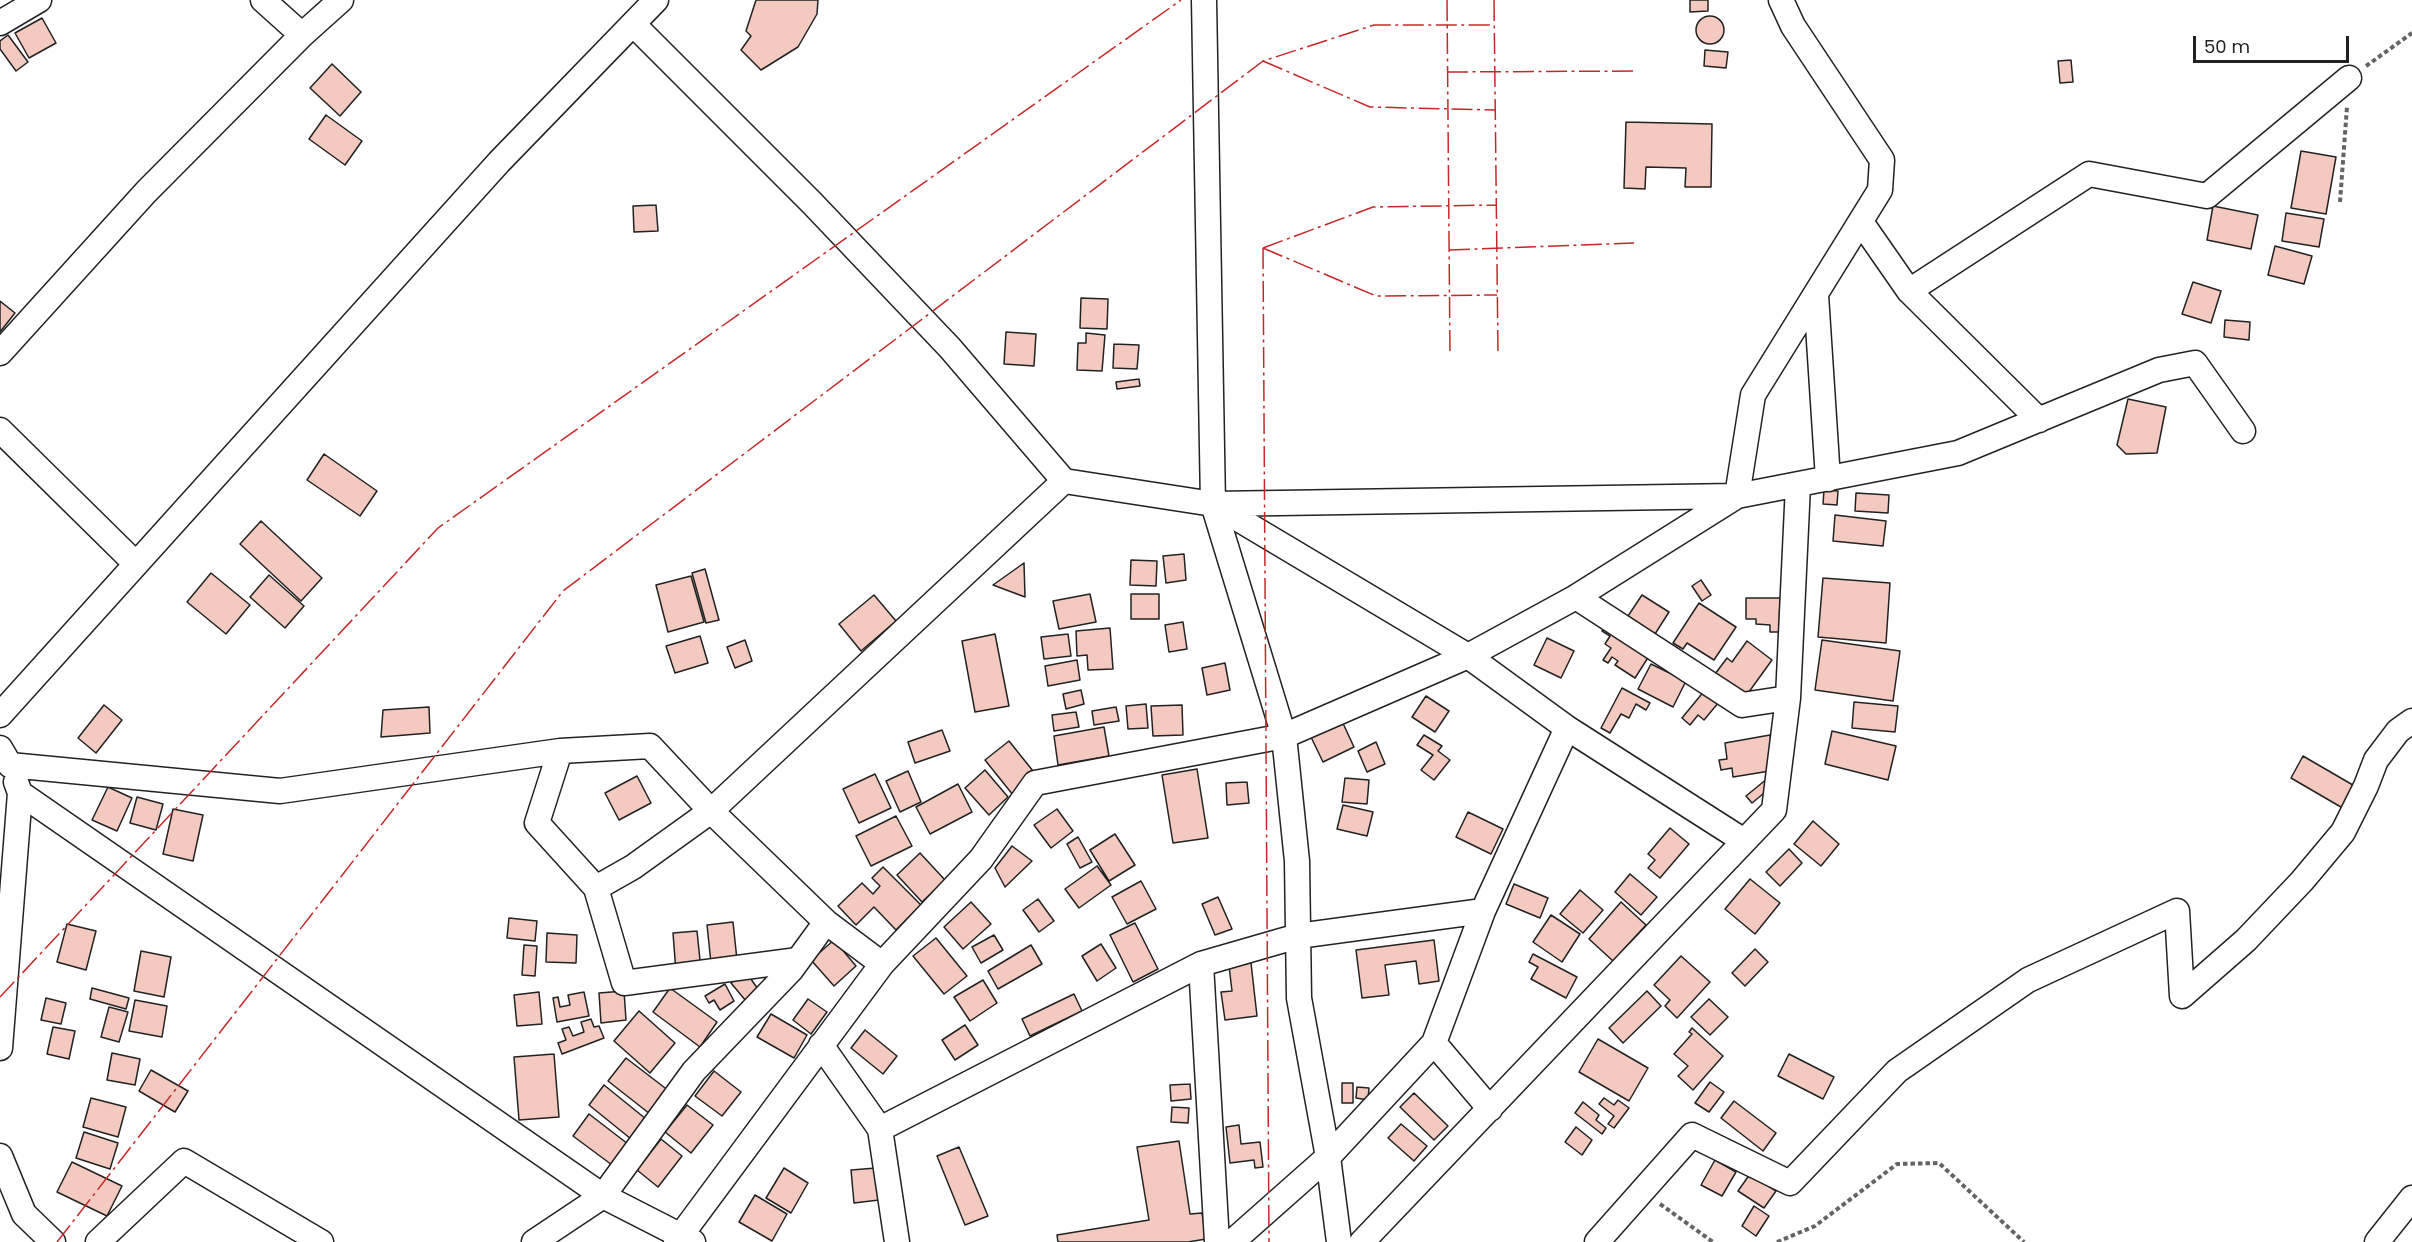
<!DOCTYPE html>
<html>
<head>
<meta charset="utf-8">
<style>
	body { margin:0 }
	#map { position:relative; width:2412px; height:1242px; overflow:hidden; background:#fff; font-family:Poppins,sans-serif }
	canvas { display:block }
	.scale { position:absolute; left:2193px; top:36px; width:156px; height:27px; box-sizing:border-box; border:3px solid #222; border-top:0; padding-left:8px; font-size:18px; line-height:21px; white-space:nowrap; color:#222; -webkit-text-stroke:4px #fff; paint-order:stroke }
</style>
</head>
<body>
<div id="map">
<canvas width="2412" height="1242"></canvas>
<div class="scale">50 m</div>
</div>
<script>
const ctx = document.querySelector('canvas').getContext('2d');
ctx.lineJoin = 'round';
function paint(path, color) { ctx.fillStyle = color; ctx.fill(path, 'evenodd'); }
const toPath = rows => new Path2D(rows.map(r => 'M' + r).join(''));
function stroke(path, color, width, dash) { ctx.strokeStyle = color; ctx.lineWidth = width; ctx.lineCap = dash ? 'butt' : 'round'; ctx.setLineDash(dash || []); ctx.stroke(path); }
const building = toPath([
	[756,0,818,0,817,14,798,47,761,70,741,50,751,36,746,31,756,0],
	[1690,0,1708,0,1708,11,1690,12,1690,0],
	'1696 30a14 14 0 1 1 28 0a14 14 0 1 1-28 0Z',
	[42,18,56,43,29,58,15,33,42,18],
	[8,35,28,62,16,71,0,49,0,41,8,35],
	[1705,50,1728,52,1726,68,1704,66,1705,50],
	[2071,60,2073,82,2060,83,2058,61,2071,60],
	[332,64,361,92,340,116,310,88,332,64],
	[326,115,362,141,345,165,309,139,326,115],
	[1626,122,1712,124,1711,187,1685,187,1686,168,1646,167,1645,189,1624,188,1626,122],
	[2301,151,2336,157,2326,214,2291,208,2301,151],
	[656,205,658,231,634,232,633,206,656,205],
	[2213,206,2258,215,2251,249,2207,240,2213,206],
	[2286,213,2324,219,2319,247,2282,241,2286,213],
	[2275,246,2312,256,2304,284,2268,275,2275,246],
	[2193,282,2221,291,2211,323,2182,314,2193,282],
	[1081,298,1108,299,1107,329,1080,328,1081,298],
	[0,301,15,313,0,332,0,301],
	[2225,320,2250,322,2249,340,2224,337,2225,320],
	[1006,332,1036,334,1034,366,1004,364,1006,332],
	[1086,333,1105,335,1102,371,1077,370,1078,343,1086,343,1086,333],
	[1114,344,1139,345,1137,369,1113,368,1114,344],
	[1139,379,1140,386,1117,389,1116,382,1139,379],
	[2128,399,2166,407,2157,453,2126,454,2117,445,2128,399],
	[324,454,377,491,360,516,307,480,324,454],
	[1824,490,1838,491,1837,505,1823,504,1824,490],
	[1856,493,1889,495,1888,513,1855,511,1856,493],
	[1835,515,1886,521,1883,546,1833,541,1835,515],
	[261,521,322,578,301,601,240,544,261,521],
	[1184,554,1186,580,1166,583,1163,556,1184,554],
	[1131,560,1157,561,1156,586,1130,585,1131,560],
	[1024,563,1025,597,993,585,1024,563],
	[705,569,719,620,706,623,692,573,705,569],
	[211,573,250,605,226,634,187,602,211,573],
	[269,575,304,606,285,628,250,597,269,575],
	[691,576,704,622,668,632,656,585,691,576],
	[1823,578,1890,583,1886,643,1818,637,1823,578],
	[1701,580,1711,595,1702,601,1692,586,1701,580],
	[1090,594,1096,622,1059,629,1053,601,1090,594],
	[1131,594,1159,594,1159,619,1131,619,1131,594],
	[874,595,896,621,861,651,839,624,874,595],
	[1642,595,1669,612,1655,634,1628,616,1642,595],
	[1746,598,1780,598,1779,632,1770,632,1770,625,1756,624,1756,619,1746,619,1746,598],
	[1699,603,1736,627,1714,660,1687,643,1683,649,1673,643,1699,603],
	[1183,622,1187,649,1169,652,1165,625,1183,622],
	[1607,624,1651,653,1635,678,1615,665,1618,661,1612,657,1608,663,1603,660,1611,648,1605,644,1610,636,1602,631,1607,624],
	[1110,628,1113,669,1088,670,1087,655,1077,656,1076,631,1110,628],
	[995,634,1009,706,975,712,962,641,995,634],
	[1068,634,1071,656,1044,659,1041,637,1068,634],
	[700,636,708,663,675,673,666,646,700,636],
	[1547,638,1574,651,1561,678,1534,665,1547,638],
	[745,640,752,661,735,668,727,647,745,640],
	[1822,640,1900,651,1893,701,1815,690,1822,640],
	[1747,641,1772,660,1746,696,1715,674,1727,658,1732,662,1747,641],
	[1077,660,1080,680,1048,686,1045,666,1077,660],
	[1225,663,1230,690,1207,695,1202,668,1225,663],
	[1651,664,1686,681,1673,707,1638,689,1651,664],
	[1622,688,1650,703,1646,710,1636,704,1629,718,1621,714,1610,733,1601,728,1622,688],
	[1081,690,1084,704,1066,709,1063,694,1081,690],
	[1705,690,1719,702,1704,720,1698,715,1690,725,1682,718,1705,690],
	[1426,696,1449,711,1435,732,1412,717,1426,696],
	[1854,702,1898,706,1895,732,1852,728,1854,702],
	[1146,704,1148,728,1128,729,1126,706,1146,704],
	[104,705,122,720,96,753,78,738,104,705],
	[1182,705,1183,735,1153,736,1151,706,1182,705],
	[429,707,430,733,381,737,383,710,429,707],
	[1116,707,1119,721,1094,725,1092,711,1116,707],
	[1076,712,1079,727,1054,731,1052,715,1076,712],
	[1341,719,1354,747,1323,762,1310,735,1341,719],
	[1104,727,1109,756,1058,765,1054,736,1104,727],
	[942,730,950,751,915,763,908,742,942,730],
	[1832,731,1896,746,1888,780,1825,764,1832,731],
	[1424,735,1442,746,1438,751,1450,760,1434,780,1421,770,1433,755,1417,745,1424,735],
	[1770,735,1776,770,1733,777,1732,768,1721,770,1719,760,1727,759,1725,743,1770,735],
	[1009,741,1037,776,1013,795,985,760,1009,741],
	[1376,742,1385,764,1367,772,1358,751,1376,742],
	[2303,756,2358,788,2346,810,2291,778,2303,756],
	[1197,769,1208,838,1173,843,1162,775,1197,769],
	[985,770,1008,797,989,815,965,788,985,770],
	[908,771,921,802,900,812,886,781,908,771],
	[875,774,891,808,859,823,843,789,875,774],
	[637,776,651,803,619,820,605,793,637,776],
	[1345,778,1369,780,1367,804,1342,802,1345,778],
	[1768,778,1774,785,1752,803,1746,796,1768,778],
	[1247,782,1249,803,1227,805,1226,783,1247,782],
	[958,784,972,812,930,834,916,807,958,784],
	[108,787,132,798,117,831,92,820,108,787],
	[137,797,163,804,156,830,130,823,137,797],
	[1343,805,1373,812,1367,836,1337,829,1343,805],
	[173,809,203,815,193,861,163,854,173,809],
	[1057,809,1073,831,1051,848,1034,825,1057,809],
	[1468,812,1503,829,1491,854,1456,837,1468,812],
	[896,816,912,846,871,866,856,836,896,816],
	[1813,821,1839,844,1821,866,1794,844,1813,821],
	[1670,828,1689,844,1660,878,1648,868,1655,860,1648,854,1670,828],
	[1115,834,1135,865,1109,881,1090,850,1115,834],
	[1078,837,1092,862,1080,868,1067,844,1078,837],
	[1012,846,1032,861,1005,887,995,868,1012,846],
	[1789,849,1802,863,1780,886,1766,872,1789,849],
	[920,853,945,880,922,902,897,875,920,853],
	[1097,866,1111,885,1079,908,1065,889,1097,866],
	[883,867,921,905,896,930,874,907,856,925,838,906,862,883,873,894,880,886,872,878,883,867],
	[1630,874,1657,897,1641,915,1615,892,1630,874],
	[1750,879,1780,903,1755,934,1725,909,1750,879],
	[1141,881,1156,909,1127,924,1112,897,1141,881],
	[1514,884,1548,898,1540,918,1506,904,1514,884],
	[1580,890,1603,910,1583,933,1560,914,1580,890],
	[1218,897,1232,929,1215,935,1202,904,1218,897],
	[1038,899,1054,921,1039,932,1023,910,1038,899],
	[971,902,991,924,963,949,944,927,971,902],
	[1621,902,1646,925,1613,961,1589,939,1621,902],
	[1551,915,1580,934,1562,962,1533,942,1551,915],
	[509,918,537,921,535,941,507,938,509,918],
	[733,922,737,960,711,963,707,925,733,922],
	[1135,923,1158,969,1133,982,1110,935,1135,923],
	[67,924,96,931,86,970,57,962,67,924],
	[697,931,701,970,676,972,673,933,697,931],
	[547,933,577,935,576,963,546,962,547,933],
	[994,935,1003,950,981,963,972,947,994,935],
	[936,938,967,976,944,994,913,956,936,938],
	[834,940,856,966,834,986,811,960,834,940],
	[1434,940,1439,981,1419,984,1416,961,1385,965,1389,995,1362,998,1356,950,1434,940],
	[1101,944,1116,968,1097,981,1082,956,1101,944],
	[524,945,537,946,535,976,522,975,524,945],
	[1031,945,1042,964,998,989,988,971,1031,945],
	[1755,949,1768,962,1745,986,1732,973,1755,949],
	[141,951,171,957,164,997,134,991,141,951],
	[1533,954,1577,977,1566,998,1531,979,1538,967,1529,962,1533,954],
	[1681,956,1710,982,1677,1018,1665,1006,1670,1000,1654,985,1681,956],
	[1251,963,1257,1016,1225,1020,1221,992,1232,991,1229,966,1251,963],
	[746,972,760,992,746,1001,731,983,746,972],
	[983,980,997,1003,970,1021,954,997,983,980],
	[725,984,734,1001,720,1010,714,1000,709,1003,705,996,725,984],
	[92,988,129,998,126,1009,90,999,92,988],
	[670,988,717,1022,700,1047,653,1012,670,988],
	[624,991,626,1020,601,1023,599,993,624,991],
	[1647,991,1661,1006,1623,1043,1609,1028,1647,991],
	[539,992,542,1024,517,1026,514,995,539,992],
	[584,992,589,1016,557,1022,553,998,558,997,560,1007,570,1005,568,995,584,992],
	[1074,994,1082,1011,1030,1036,1022,1019,1074,994],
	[46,998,66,1003,61,1024,41,1020,46,998],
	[808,999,827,1012,811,1034,793,1020,808,999],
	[1709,999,1728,1017,1710,1035,1691,1017,1709,999],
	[135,1000,167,1006,162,1037,129,1031,135,1000],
	[109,1007,128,1012,119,1042,101,1037,109,1007],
	[639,1011,675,1043,650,1073,614,1041,639,1011],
	[771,1014,807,1035,794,1058,757,1037,771,1014],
	[591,1019,594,1027,599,1026,604,1038,562,1054,558,1043,566,1040,562,1029,569,1027,573,1036,584,1032,581,1022,591,1019],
	[965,1025,978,1045,955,1060,942,1040,965,1025],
	[53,1027,75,1031,69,1059,47,1054,53,1027],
	[1692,1028,1723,1056,1693,1090,1678,1076,1688,1066,1674,1054,1692,1034,1689,1032,1692,1028],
	[865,1030,897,1056,883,1074,851,1048,865,1030],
	[1598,1039,1648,1068,1629,1101,1579,1072,1598,1039],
	[112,1053,140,1059,135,1085,107,1080,112,1053],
	[554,1054,559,1117,519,1120,514,1057,554,1054],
	[1789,1054,1834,1077,1823,1099,1778,1076,1789,1054],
	[626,1058,669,1091,650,1114,608,1081,626,1058],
	[151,1070,188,1091,175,1112,139,1091,151,1070],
	[714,1071,741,1092,722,1116,695,1096,714,1071],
	[1710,1082,1724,1092,1709,1112,1695,1103,1710,1082],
	[1342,1083,1353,1083,1353,1103,1342,1103,1342,1083],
	[1190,1084,1191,1099,1171,1101,1170,1085,1190,1084],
	[604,1085,646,1119,631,1139,589,1105,604,1085],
	[1357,1087,1369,1088,1368,1100,1356,1098,1357,1087],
	[1414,1093,1448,1126,1434,1140,1400,1107,1414,1093],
	[91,1098,126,1107,118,1137,83,1127,91,1098],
	[1604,1098,1614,1105,1618,1100,1629,1108,1614,1128,1608,1124,1614,1116,1599,1104,1604,1098],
	[1734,1101,1776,1133,1763,1151,1721,1118,1734,1101],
	[1583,1102,1599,1115,1596,1120,1606,1128,1602,1134,1575,1113,1583,1102],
	[687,1105,713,1125,691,1153,665,1132,687,1105],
	[1172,1107,1189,1108,1188,1123,1171,1122,1172,1107],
	[589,1114,628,1144,612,1165,573,1136,589,1114],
	[1401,1124,1427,1146,1414,1161,1388,1138,1401,1124],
	[1239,1125,1241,1144,1260,1142,1263,1167,1255,1168,1254,1160,1230,1163,1226,1127,1239,1125],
	[1576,1127,1592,1140,1582,1155,1565,1142,1576,1127],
	[84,1132,118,1143,110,1169,76,1158,84,1132],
	[661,1139,682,1156,658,1187,637,1170,661,1139],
	[1179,1141,1190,1214,1202,1213,1206,1239,1188,1242,1058,1242,1057,1235,1149,1220,1137,1147,1179,1141],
	[959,1147,988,1216,965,1225,937,1156,959,1147],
	[1715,1160,1736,1172,1722,1196,1701,1185,1715,1160],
	[72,1162,122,1186,107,1216,57,1192,72,1162],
	[784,1168,808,1183,791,1213,766,1198,784,1168],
	[876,1168,879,1200,854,1203,851,1170,876,1168],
	[1750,1174,1776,1191,1764,1208,1738,1191,1750,1174],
	[755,1195,787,1214,772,1241,739,1222,755,1195],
	[1754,1206,1769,1216,1756,1236,1742,1226,1754,1206]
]);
const path = toPath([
	[2366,66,2412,33],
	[2340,202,2347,107],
	[1660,1204,1713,1242],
	[1777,1242,1815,1226,1897,1164,1939,1163,2024,1242]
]);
const minor = toPath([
	[263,0,302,35,341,0],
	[1204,0,1213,504,1284,736,1297,861,1299,998,1328,1157,1339,1242],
	[0,23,39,0],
	[1861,222,1909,291,2089,174,2207,196,2349,78],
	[1909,291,2039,420],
	[1816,295,1828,479],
	[0,353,146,192,302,35],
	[0,430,136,564],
	[1064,481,1213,504,1737,496,1753,395,1880,190,1882,160,1793,26,1781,0],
	[1213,504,1468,656,1567,728,1744,841],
	[1576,597,1742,705,1788,698],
	[0,715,499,162,656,0],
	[0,748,10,765,280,791,560,751,650,746,711,811,826,922,882,964],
	[560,751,537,823,596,888,633,867,711,811,1064,481,950,348,812,203,633,24],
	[20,793,603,1196,693,1242],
	[596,888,624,983,798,960],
	[1201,964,1217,1242],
	[1434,1043,1490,1109],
	[821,1045,880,1129,1201,964,1298,936,1483,911],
	[0,1048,20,793,16,782],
	[880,1129,897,1242],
	[0,1156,24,1214,53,1242],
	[98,1242,184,1161,321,1242],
	[534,1242,603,1196,694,1071,791,970,826,922],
	[676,1242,882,964,981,859,1035,783,1284,736,1468,656,1576,597,1737,496,1958,453,2159,370,2195,363,2243,431],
	[1232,1242,1328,1157,1434,1043,1483,911,1567,728],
	[1362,1242,1774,810,1788,698,1798,485],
	[1597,1242,1692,1135,1790,1183,1897,1071,2028,980,2177,911,2182,996,2246,940,2302,881,2343,832,2366,786,2376,760,2398,731,2412,721],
	[2377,1242,2412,1198]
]);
const power = toPath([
	[1447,0,1450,354],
	[1494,0,1498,353],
	[1263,61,1370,107,1495,110],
	[1447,72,1636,71],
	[1263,248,1269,1242],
	[1263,248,1376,296,1497,295],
	[1263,248,1373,207,1496,205],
	[1449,250,1634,243],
	[0,997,438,528,1181,0],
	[57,1242,563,591,1263,61,1374,25,1494,25]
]);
paint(building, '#f3c9c0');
stroke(building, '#222', 1.5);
stroke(minor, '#222', 27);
stroke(path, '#646464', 4, [4.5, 3]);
stroke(minor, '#fff', 24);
stroke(power, '#c62828', 1.5, [21, 4.5, 3, 4.5]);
</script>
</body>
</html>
